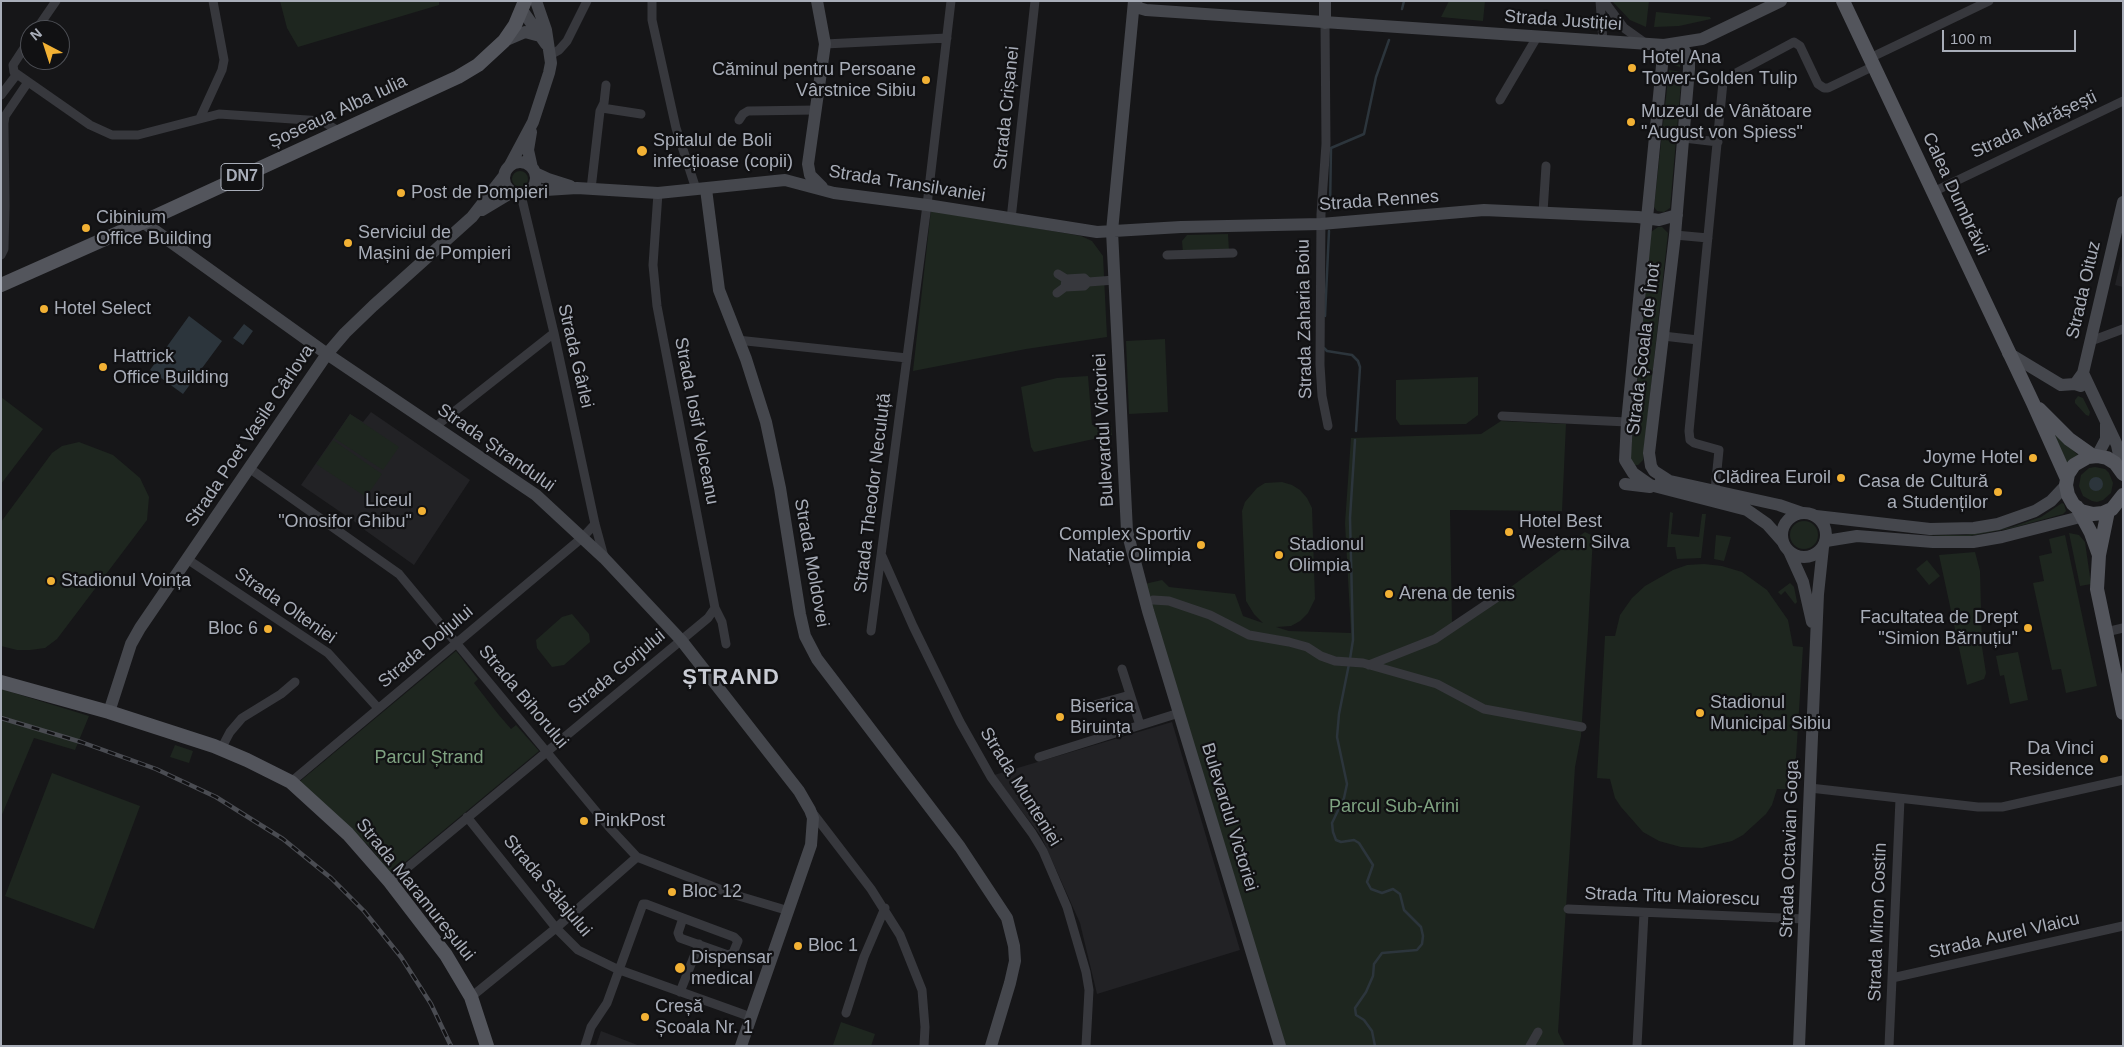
<!DOCTYPE html>
<html>
<head>
<meta charset="utf-8">
<style>
	body { margin:0 }
	#map { position:relative; width:2124px; height:1047px; overflow:hidden; background:#161618; font-family:Helvetica,sans-serif }
	canvas { display:block }
	.frame { position:absolute; inset:0; border:2px solid #a8adb8; pointer-events:none }
	.north { position:absolute; left:20px; top:20px; width:50px; height:50px; box-sizing:border-box; background:#111113; border:1px solid #4d4f55; border-radius:50%; rotate:320deg; font-size:14px; font-weight:700; line-height:20px; text-align:center; color:#a8adb8 }
	.north::after { content:''; display:block; margin:auto; width:18px; height:22px; background:#f2b134; clip-path:polygon(50% 0,100% 100%,50% 72%,0 100%) }
	.scale { position:absolute; left:1942px; top:30px; width:134px; height:22px; box-sizing:border-box; border:2px solid #a8adb8; border-top:0; padding-left:6px; font-size:15px; line-height:18px; white-space:nowrap; color:#a8adb8; -webkit-text-stroke:4px #111113; paint-order:stroke }
</style>
</head>
<body>
<div id="map">
<canvas width="2124" height="1047"></canvas>
<div class="frame"></div>
<div class="north">N</div>
<div class="scale">100 m</div>
</div>
<script>
const ctx = document.querySelector('canvas').getContext('2d');
ctx.lineJoin = 'round';
function paint(path, color) { ctx.fillStyle = color; ctx.fill(path, 'evenodd'); }
const toPath = rows => new Path2D(rows.map(r => 'M' + r).join(''));
function stroke(path, color, width, dash) { ctx.strokeStyle = color; ctx.lineWidth = width; ctx.lineCap = dash ? 'butt' : 'round'; ctx.setLineDash(dash || []); ctx.stroke(path); }
function drawText(font, color, halo, rows, align = 'center') {
  ctx.font = font + ' Helvetica,sans-serif'; ctx.lineWidth = 4.5; ctx.setLineDash([]); ctx.textBaseline = 'middle'; ctx.strokeStyle = halo; ctx.fillStyle = color; for (const [text, x, y, turn = 0] of rows) {
    ctx.save(); ctx.translate(x, y); ctx.rotate((+turn || 0) * Math.PI / 180); ctx.textAlign = isNaN(turn) ? turn : align; if (halo) ctx.strokeText(text, 0, 0); ctx.fillText(text, 0, 0); ctx.restore();
  }
}
const built = toPath([
	[2123,252,2123,287,2115,285],
	[371,412,470,480,414,565,362,528,363,525,359,522,358,524,301,485,350,414,363,422],
	[1172,722,1240,950,1097,994,1080,923,1041,836,994,775],
	[601,1031,640,1046,596,1046]
]);
const green = toPath([
	[280,1,442,1,439,2,439,5,298,47,287,28],
	[1449,1,1485,1,1483,21,1441,17],
	[1612,1,1649,1,1646,27,1630,20],
	[1656,12,1710,17,1711,19,1679,26,1654,27],
	[1676,51,1681,55,1680,67,1671,64],
	[1669,70,1682,72,1670,208,1664,212,1657,211,1654,207],
	'512 179a8 8 0 1 1 16 0a8 8 0 1 1-16 0Z',
	[931,210,1081,236,1092,241,1103,256,1107,337,1026,349,913,371],
	[1658,227,1662,227,1668,233,1643,460,1638,465,1633,465,1630,462,1651,232],
	[1228,234,1229,251,1183,252,1182,241,1187,235],
	[1165,339,1168,412,1129,414,1126,341],
	[1088,376,1092,425,1111,424,1112,435,1034,452,1031,447,1021,387,1057,378],
	[1478,377,1478,415,1466,424,1400,425,1396,419,1396,380],
	[2078,396,2083,398,2090,412,2089,416,2086,415,2075,403,2075,400],
	[1,397,43,429,1,484],
	[350,414,399,447,383,470,334,438],
	[1501,421,1566,424,1562,511,1450,510,1452,623,1496,598,1585,532,1593,536,1588,630,1581,736,1575,767,1558,1032,1565,1046,1280,1046,1140,585,1162,580,1169,587,1235,594,1243,616,1263,623,1254,614,1246,601,1242,511,1245,502,1257,488,1265,483,1282,482,1292,485,1300,490,1307,498,1312,508,1315,599,1308,613,1300,621,1291,626,1276,627,1289,631,1351,633,1345,523,1351,438,1481,434],
	[2051,430,2079,456,2068,466],
	[333,440,382,474,366,497,316,464],
	[79,442,113,455,140,478,149,497,147,520,57,639,45,648,30,650,17,650,1,646,1,522,52,453,62,446],
	[2095,467,2105,469,2109,473,2113,483,2111,493,2103,500,2097,502,2092,501,2083,496,2079,486,2081,475,2089,468],
	[2062,503,2064,504,2066,511,2063,514,2012,528,1965,537,1927,535,1965,535,2012,527,2041,517],
	[1670,512,1673,513,1671,534,1699,537,1702,514,1706,514,1701,558,1677,559,1675,547,1667,547],
	'1790 535a14 14 0 1 1 28 0a14 14 0 1 1-28 0Z',
	[2069,533,2079,535,2085,542,2091,584,2080,586],
	[1716,535,1731,537,1724,561,1714,559],
	[2065,535,2097,686,2066,693,2061,669,2052,670,2033,583,2044,581,2039,556,2052,553,2049,539],
	[1975,552,1980,571,1982,647,1986,673,1984,679,1967,685,1939,555],
	[1927,560,1940,576,1929,585,1916,569],
	[1704,564,1722,566,1742,572,1767,590,1788,620,1793,646,1803,647,1794,789,1777,789,1772,805,1766,814,1743,835,1732,841,1702,848,1681,847,1659,841,1643,832,1621,807,1615,798,1610,779,1597,778,1605,636,1615,636,1620,615,1632,598,1645,586,1673,570,1687,565],
	[1790,583,1794,587,1797,602,1795,604,1785,591,1781,595,1778,592],
	[572,614,589,634,590,642,564,665,552,667,537,648,536,640,562,617],
	[456,651,478,679,474,683,498,714,511,729,516,725,539,751,391,874,371,848,324,804,298,783],
	[2018,652,2028,700,2010,704,2004,675,2000,676,1996,656],
	[1,689,89,716,75,750,34,738,1,817],
	[175,745,193,751,189,763,170,757],
	[52,773,140,806,94,929,5,896],
	[841,1022,875,1034,871,1046,833,1045]
]);
const water = toPath([
	[189,316,222,341,183,394,150,370],
	[244,324,253,331,243,345,233,338],
	'2089 484a7 7 0 1 1 14 0a7 7 0 1 1-14 0Z'
]);
const stream = toPath([
	[1402,9,1404,1],
	[1330,210,1331,148,1364,134,1376,77,1389,40],
	[1325,316,1329,231],
	[1324,348,1327,351,1352,355,1358,361,1360,367,1356,431],
	[1350,659,1353,640,1350,518,1355,440],
	[1349,664,1339,714,1337,737,1347,784,1344,798,1332,823,1333,832,1336,840,1341,842,1354,840,1359,843,1373,865,1367,882,1371,889,1382,893,1393,889,1400,894,1404,910,1421,927,1423,936,1422,944,1417,950,1382,953,1374,964,1373,976,1366,992,1355,1008,1356,1015,1364,1020,1372,1031,1375,1046]
]);
const street = toPath([
	[652,1,652,20,676,128,696,189],
	[1600,1,1603,41],
	[1604,1,1624,28,1645,43],
	[1325,23,1326,144,1321,214,1320,365,1322,396,1328,426],
	[36,30,56,1],
	[30,39,13,65,14,72,90,125,112,135,138,135,219,114,322,121,340,132],
	[825,44,947,38],
	[550,55,559,50,567,41,587,1],
	[1870,58,1989,1],
	[1,95,17,74],
	[1500,100,1537,37],
	[602,108,641,114],
	[200,118,222,70,224,60,213,1],
	[739,120,743,114,748,111,816,110],
	[1684,138,1718,142],
	[591,189,600,111,604,103,606,85],
	[1933,192,2123,101],
	[521,195,554,333,595,524,604,557],
	[1543,212,1546,166],
	[1011,219,1035,1],
	[1675,235,1708,238],
	[1,255,4,249,5,206,4,123,5,116,28,82],
	[1167,255,1233,253],
	[1066,279,1084,278,1088,282,1115,280],
	[1065,287,1084,286,1088,282],
	[1057,293,1065,287,1066,279,1058,274],
	[1663,336,1698,340],
	[737,340,907,358],
	[2091,341,2123,329],
	[1502,416,1627,422],
	[436,426,554,333],
	[249,468,399,574,609,827,637,857,732,894,789,911],
	[1715,490,1719,450,1694,443,1690,440,1689,431,1723,82,1725,79,1794,42,1800,46,1818,84,1824,88,1828,88,1874,66],
	[882,556,913,626,960,722,991,777,1032,833,1043,851,1067,907,1086,972,1089,990,1086,1046],
	[187,559,328,653,378,708],
	[1153,600,1169,601,1210,615,1249,635,1289,642,1307,647,1321,656,1335,661,1363,663,1437,684,1484,709,1582,727],
	[715,608,722,622,726,644],
	[871,631,927,205,951,1],
	[2106,632,2123,628],
	[1369,665,1435,639,1496,598],
	[1122,669,1140,725],
	[1090,706,1130,695],
	[221,749,230,732,242,718,281,694,295,682],
	[1039,757,1179,713],
	[291,782,583,537,595,524],
	[1810,788,1978,807,2002,807,2123,780],
	[812,812,871,889,900,935,922,990,925,1027,924,1046],
	[467,817,556,928,578,950,617,969,751,1017],
	[390,882,708,618,715,608,657,306,653,265,658,193],
	[1568,909,1805,919],
	[1892,978,2123,926],
	[680,992,699,944],
	[471,997,556,928,637,857],
	[846,1013,864,957,885,908],
	[585,1046,591,1027,607,1003,643,904,646,904,683,918,734,937,738,941,733,953,728,955,680,938,678,933,683,918],
	[1530,1046,1538,1032],
	[1637,1046,1644,913],
	[1889,1046,1900,799]
]);
const secondary = toPath([
	[817,1,825,44,808,164,810,175,822,187],
	[1134,1,1112,231,1127,531,1148,611,1280,1046],
	[1134,1,1139,8,1146,10,1664,45,1702,39,1781,1],
	[522,10,546,44],
	[1325,23,1325,1],
	[504,41,525,32,540,36],
	[1664,45,1627,422,1625,460,1633,473,1650,485,1747,510,1767,524,1783,542],
	[531,132,528,150,532,168],
	'504 178a16 16 0 1 1 32 0a16 16 0 1 1-32 0Z',
	[509,167,533,122,549,73,551,63,546,30,536,1],
	[535,173,548,179,570,186],
	[706,189,719,290,746,359,766,422,780,488,800,614,805,636,817,659,960,847,1007,918,1014,946,1015,961,1010,983,991,1046],
	[530,191,577,188,658,193,785,180,834,193,927,205,1097,232,1181,227,1321,224,1484,210,1638,217,1659,220,1677,215],
	[482,210,512,192],
	[143,222,327,354,536,495,604,558,681,640,799,791,810,810,813,818,811,845,741,1046],
	[2008,353,2061,385,2075,384,2081,386],
	[2083,373,2117,445,2119,455,2119,467],
	[2075,384,2083,373,2123,202],
	[2097,456,2106,439,2106,424],
	[1661,479,1779,505,1802,513],
	[1668,480,1654,471,1651,466,1649,453,1675,235,1689,69,1689,58,1680,44],
	[1625,484,1650,487],
	'1782 535a22 22 0 1 1 44 0a22 22 0 1 1-44 0Z',
	[1816,516,1930,529,1974,528,1998,524,2035,511,2051,501,2066,485],
	[1826,541,1857,536,1933,542,1973,542,2002,537,2092,514],
	[1789,551,1803,582,1812,622],
	[109,712,131,644,140,628,327,354,345,333,373,306,472,217,504,176],
	[1799,1046,1818,594,1823,547]
]);
const primary = toPath([
	[1843,1,2033,403,2067,479],
	[1,285,143,222,458,77,478,65,504,41,515,25,525,1],
	[2039,409,2069,439,2093,456],
	[2123,474,2115,463,2107,458,2097,456,2088,457,2074,465,2068,474,2066,485,2068,495,2073,504,2081,511,2093,514,2103,513,2112,509,2123,495],
	[2077,507,2091,533,2099,555],
	[2108,511,2099,555,2097,589,2123,713],
	[1,682,109,712,214,746,247,760,291,782,348,834,390,882,446,955,471,997,487,1046]
]);
const rail = toPath([
	[1,718,81,742,156,769,216,797,283,839,331,878,364,911,401,957,431,1004,451,1046]
]);
const markers = [
	[1632,68,5,"#f2b134"],
	[926,80,5,"#f2b134"],
	[1631,122,5,"#f2b134"],
	[642,151,6,"#f2b134"],
	[401,193,5,"#f2b134"],
	[86,228,5,"#f2b134"],
	[348,243,5,"#f2b134"],
	[44,309,5,"#f2b134"],
	[103,367,5,"#f2b134"],
	[2033,458,5,"#f2b134"],
	[1841,478,5,"#f2b134"],
	[1998,492,5,"#f2b134"],
	[422,511,5,"#f2b134"],
	[1509,532,5,"#f2b134"],
	[1201,545,5,"#f2b134"],
	[1279,555,5,"#f2b134"],
	[51,581,5,"#f2b134"],
	[1389,594,5,"#f2b134"],
	[2028,628,5,"#f2b134"],
	[268,629,5,"#f2b134"],
	[1700,713,5,"#f2b134"],
	[1060,717,5,"#f2b134"],
	[2104,759,5,"#f2b134"],
	[584,821,5,"#f2b134"],
	[672,892,5,"#f2b134"],
	[798,946,5,"#f2b134"],
	[680,968,6,"#f2b134"],
	[645,1017,5,"#f2b134"]
];
const shields = [
	[242,177,42]
];
const shieldNames = [
	["DN7",242,177]
];
const streetNames = [
	["Strada Justiției",1563,21,4],
	["Strada Crișanei",1007,108,-84],
	["Șoseaua Alba Iulia",338,112,-25],
	["Strada Mărășești",2034,125,-25],
	["Strada Transilvaniei",907,184,9],
	["Calea Dumbrăvii",1955,194,65],
	["Strada Rennes",1379,201,-4],
	["Strada Oituz",2084,290,-77],
	["Strada Zaharia Boiu",1305,319,-91],
	["Strada Școala de Înot",1644,349,-83],
	["Strada Gârlei",575,356,77],
	["Strada Iosif Velceanu",696,421,79],
	["Bulevardul Victoriei",1104,430,-93],
	["Strada Poet Vasile Cârlova",250,436,-56],
	["Strada Ștrandului",496,448,35],
	["Strada Theodor Neculuță",873,493,-83],
	["Strada Moldovei",811,563,80],
	["Strada Olteniei",285,606,35],
	["Strada Doljului",426,647,-40],
	["Strada Gorjului",617,672,-40],
	["Strada Bihorului",523,697,50],
	["Strada Munteniei",1020,787,58],
	["Bulevardul Victoriei",1229,817,73],
	["Strada Octavian Goga",1790,849,-88],
	["Strada Sălajului",547,886,50],
	["Strada Maramureșului",415,890,51],
	["Strada Titu Maiorescu",1672,897,2],
	["Strada Miron Costin",1878,922,-88],
	["Strada Aurel Vlaicu",2004,936,-13]
];
const poiNames = [
	["Hotel Ana",1642,58],
	["Tower-Golden Tulip",1642,79],
	["Căminul pentru Persoane",916,70,"right"],
	["Vârstnice Sibiu",916,91,"right"],
	["Muzeul de Vânătoare",1641,112],
	["\"August von Spiess\"",1641,133],
	["Spitalul de Boli",653,141],
	["infecțioase (copii)",653,162],
	["Post de Pompieri",411,193],
	["Cibinium",96,218],
	["Office Building",96,239],
	["Serviciul de",358,233],
	["Mașini de Pompieri",358,254],
	["Hotel Select",54,309],
	["Hattrick",113,357],
	["Office Building",113,378],
	["Joyme Hotel",2023,458,"right"],
	["Clădirea Euroil",1831,478,"right"],
	["Casa de Cultură",1988,482,"right"],
	["a Studenților",1988,503,"right"],
	["Liceul",412,501,"right"],
	["\"Onosifor Ghibu\"",412,522,"right"],
	["Hotel Best",1519,522],
	["Western Silva",1519,543],
	["Complex Sportiv",1191,535,"right"],
	["Natație Olimpia",1191,556,"right"],
	["Stadionul",1289,545],
	["Olimpia",1289,566],
	["Stadionul Voința",61,581],
	["Arena de tenis",1399,594],
	["Facultatea de Drept",2018,618,"right"],
	["\"Simion Bărnuțiu\"",2018,639,"right"],
	["Bloc 6",258,629,"right"],
	["Stadionul",1710,703],
	["Municipal Sibiu",1710,724],
	["Biserica",1070,707],
	["Biruința",1070,728],
	["Da Vinci",2094,749,"right"],
	["Residence",2094,770,"right"],
	["PinkPost",594,821],
	["Bloc 12",682,892],
	["Bloc 1",808,946],
	["Dispensar",691,958],
	["medical",691,979],
	["Creșă",655,1007],
	["Școala Nr. 1",655,1028]
];
const parkNames = [
	["Parcul Ștrand",429,758],
	["Parcul Sub-Arini",1394,807]
];
const districtNames = [
	["ȘTRAND",731,678]
];
paint(built, '#222225');
paint(green, '#1e261f');
paint(water, '#2c353c');
stroke(stream, '#2c353c', 2.5);
stroke(street, '#37383d', 9);
stroke(secondary, '#45474d', 12);
stroke(primary, '#53555c', 14);
stroke(rail, '#4a4c52', 4.5);
stroke(rail, '#111113', 2.5, [8]);
for (const [x, y, r, color] of markers) { const dot = new Path2D(); dot.arc(x, y, r, 0, 2 * Math.PI); ctx.fillStyle = color; ctx.fill(dot); stroke(dot, '#111113', 2); }
for (const [x, y, w] of shields) { const box = new Path2D(); box.roundRect(x - w / 2, y - 13.5, w, 27, 4); ctx.fillStyle = '#111113'; ctx.fill(box); stroke(box, '#a8adb8', 1); }
drawText('bold 16px', '#a8adb8', null, shieldNames);
drawText('18px', '#a8adb8', '#111113', streetNames);
drawText('18px', '#a8adb8', '#111113', poiNames, 'left');
drawText('18px', '#7fa381', '#111113', parkNames);
ctx.letterSpacing = '1px';
drawText('bold 22px', '#c9ccd4', '#111113', districtNames);
ctx.letterSpacing = '0px';
</script>
</body>
</html>
